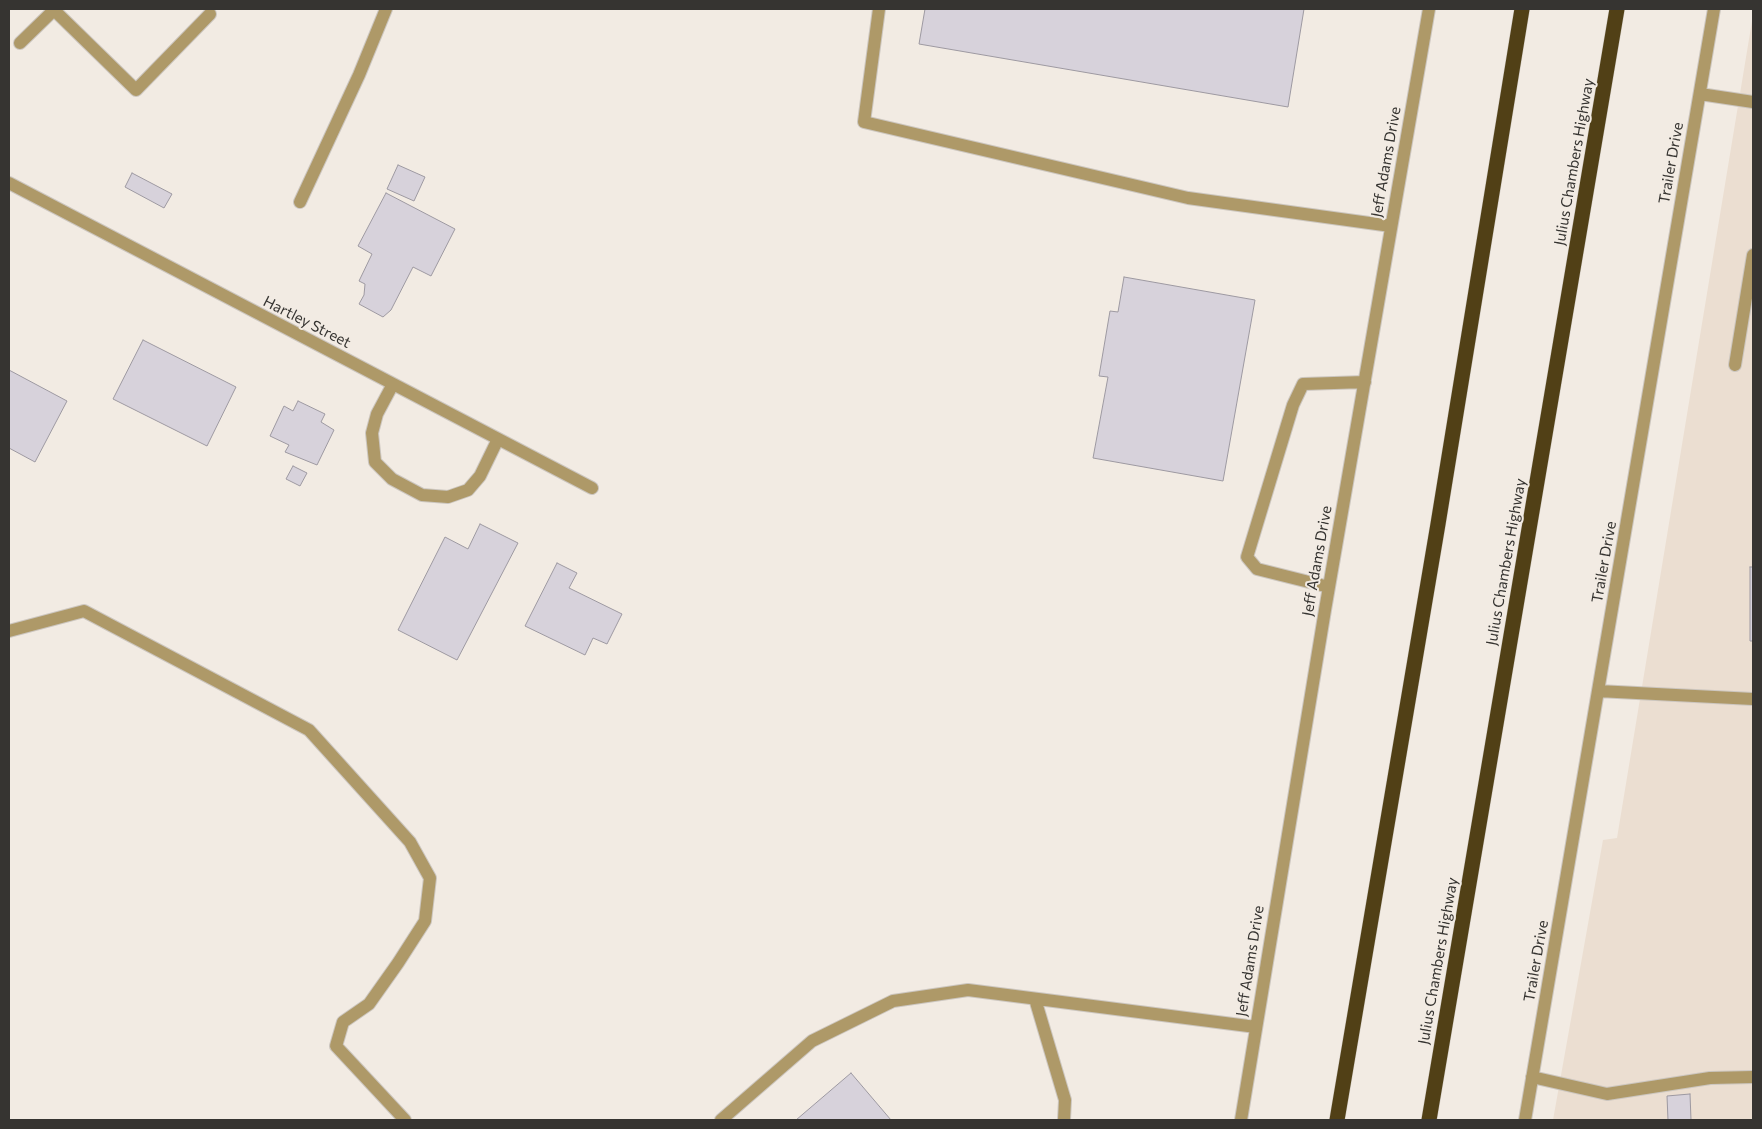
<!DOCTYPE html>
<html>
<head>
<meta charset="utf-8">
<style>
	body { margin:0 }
	#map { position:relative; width:1762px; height:1129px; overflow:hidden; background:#f2ebe3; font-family:Commissioner,sans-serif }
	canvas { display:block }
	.frame { position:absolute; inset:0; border:10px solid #363431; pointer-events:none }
</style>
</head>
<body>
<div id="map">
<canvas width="1762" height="1129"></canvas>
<div class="frame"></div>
</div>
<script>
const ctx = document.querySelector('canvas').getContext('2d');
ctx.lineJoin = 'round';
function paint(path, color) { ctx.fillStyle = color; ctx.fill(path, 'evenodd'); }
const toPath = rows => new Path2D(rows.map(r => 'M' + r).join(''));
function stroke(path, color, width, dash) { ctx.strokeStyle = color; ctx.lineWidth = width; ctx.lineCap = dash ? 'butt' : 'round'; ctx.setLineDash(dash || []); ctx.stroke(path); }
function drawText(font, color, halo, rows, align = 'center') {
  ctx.font = font + ' Commissioner,sans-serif'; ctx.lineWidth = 4; ctx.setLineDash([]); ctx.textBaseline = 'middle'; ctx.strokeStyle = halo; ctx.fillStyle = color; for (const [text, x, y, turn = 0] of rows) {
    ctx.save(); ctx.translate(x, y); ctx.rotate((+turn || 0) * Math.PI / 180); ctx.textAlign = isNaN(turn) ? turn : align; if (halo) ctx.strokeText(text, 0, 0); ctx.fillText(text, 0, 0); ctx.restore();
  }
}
const built = toPath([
	[1753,15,1753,1120,1553,1120,1603,840,1617,838]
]);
const building = toPath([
	[925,9,1304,9,1288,107,919,44,925,9],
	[398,165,425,177,414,201,387,189,398,165],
	[132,173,172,194,164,208,125,187,132,173],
	[386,193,455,229,431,276,413,267,391,310,383,317,359,304,364,295,365,284,359,281,372,254,358,246,386,193],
	[1124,277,1255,300,1223,481,1093,458,1108,377,1099,376,1110,311,1118,312,1124,277],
	[143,340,236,387,207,446,113,399,143,340],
	[9,370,67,401,35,462,9,448,9,370],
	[298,401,325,414,321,422,334,430,317,465,285,452,289,445,270,436,284,406,293,411,298,401],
	[293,466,307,473,300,486,286,479,293,466],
	[480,524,518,543,457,660,398,630,445,537,468,549,480,524],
	[557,563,577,573,569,588,622,614,607,644,593,638,585,655,525,626,557,563],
	[1750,567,1753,567,1753,641,1750,641,1750,567],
	[851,1073,891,1120,796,1120,851,1073],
	[1690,1094,1691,1120,1668,1120,1667,1096,1690,1094]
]);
const minor = toPath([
	[879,9,864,122,1188,198,1391,226],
	[54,10,136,90,210,14],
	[20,43,55,9],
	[1700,94,1753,102],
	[9,183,592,488],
	[300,202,359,75,386,9],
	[1735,365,1753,255],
	[393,384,377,414,372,433,375,462,392,479,422,495,448,497,468,490,480,476,498,439],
	[1329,587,1257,569,1247,557,1293,405,1303,384,1365,382],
	[9,631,84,611,309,730,410,842,430,878,425,921,398,963,369,1004,343,1022,336,1046,405,1120],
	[1598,691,1753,699],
	[1035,999,1065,1100,1064,1120],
	[1532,1077,1607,1094,1710,1078,1753,1077],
	[721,1120,812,1041,893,1001,968,990,1256,1027],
	[1241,1120,1325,610,1429,9],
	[1525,1120,1714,9]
]);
const highway = toPath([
	[1337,1120,1438,524,1522,9],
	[1429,1120,1617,9]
]);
const streetNames = [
	["Jeff Adams Drive",1386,162,-80],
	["Julius Chambers Highway",1574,162,-80],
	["Trailer Drive",1671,163,-80],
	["Hartley Street",307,322,27],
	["Jeff Adams Drive",1317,561,-80],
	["Julius Chambers Highway",1506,562,-80],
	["Trailer Drive",1604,562,-80],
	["Jeff Adams Drive",1250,961,-81],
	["Julius Chambers Highway",1438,961,-80],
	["Trailer Drive",1536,961,-80]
];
paint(built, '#ebded1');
paint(building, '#d7d2db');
stroke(building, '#9d99a1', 1);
stroke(minor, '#ccc6bf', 14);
stroke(highway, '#ccc6bf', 16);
stroke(minor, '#ae9968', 12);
stroke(highway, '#514016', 15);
drawText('15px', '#363431', '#f2ebe3', streetNames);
</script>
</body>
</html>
